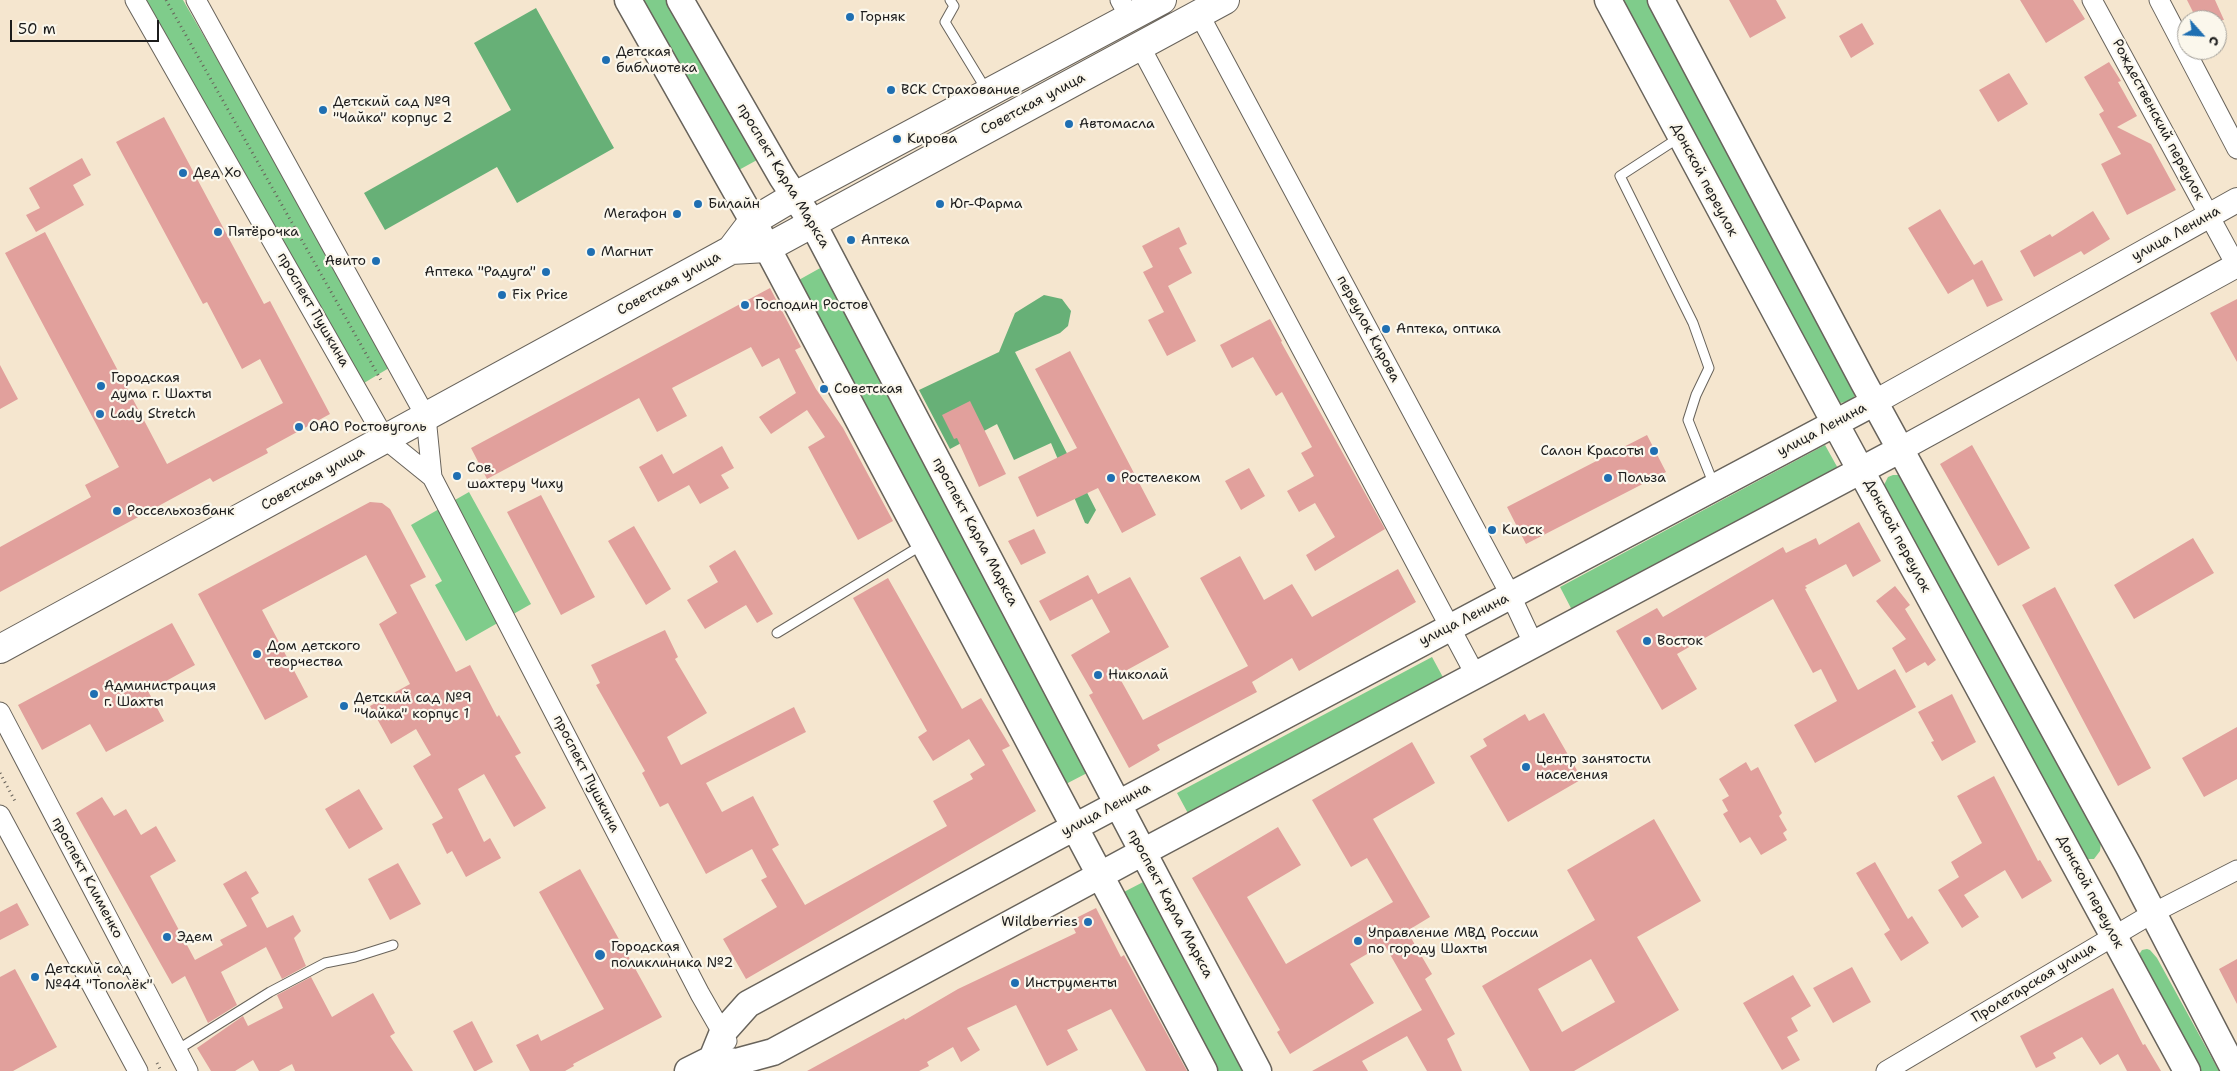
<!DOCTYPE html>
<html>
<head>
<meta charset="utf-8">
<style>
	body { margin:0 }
	#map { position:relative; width:2237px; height:1071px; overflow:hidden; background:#f5e6cf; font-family:"Shantell Sans",sans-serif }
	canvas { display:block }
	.north { position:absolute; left:2177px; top:10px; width:50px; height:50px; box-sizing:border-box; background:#fbf7ec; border:1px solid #a29f99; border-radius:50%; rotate:116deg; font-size:14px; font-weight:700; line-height:20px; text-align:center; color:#1c1c1c }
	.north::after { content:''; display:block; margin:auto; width:18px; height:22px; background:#1f6fb2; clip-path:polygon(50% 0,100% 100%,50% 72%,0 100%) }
	.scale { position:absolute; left:10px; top:20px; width:149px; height:22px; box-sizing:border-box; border:2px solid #1c1c1c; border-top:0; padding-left:6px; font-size:15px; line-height:18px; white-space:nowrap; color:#1c1c1c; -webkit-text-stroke:4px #fbf7ec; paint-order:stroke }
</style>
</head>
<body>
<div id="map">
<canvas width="2237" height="1071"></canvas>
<div class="north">С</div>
<div class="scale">50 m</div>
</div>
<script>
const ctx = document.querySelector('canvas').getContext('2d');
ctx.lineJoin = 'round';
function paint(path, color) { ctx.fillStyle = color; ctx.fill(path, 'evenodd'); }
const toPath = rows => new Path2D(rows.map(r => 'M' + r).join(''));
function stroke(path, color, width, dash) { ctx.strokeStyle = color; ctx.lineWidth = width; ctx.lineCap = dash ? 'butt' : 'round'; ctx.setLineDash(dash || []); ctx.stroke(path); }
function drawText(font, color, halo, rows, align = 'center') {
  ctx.font = font + ' "Shantell Sans",sans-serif'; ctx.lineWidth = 4.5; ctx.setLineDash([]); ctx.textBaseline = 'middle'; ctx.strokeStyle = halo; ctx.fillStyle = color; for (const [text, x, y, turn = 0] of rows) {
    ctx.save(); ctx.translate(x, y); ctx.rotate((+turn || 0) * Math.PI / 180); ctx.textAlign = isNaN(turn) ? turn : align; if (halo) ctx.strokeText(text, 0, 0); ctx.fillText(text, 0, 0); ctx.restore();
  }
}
const green = toPath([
	[144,0,183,0,394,365,359,386],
	[640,0,666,0,757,160,737,171],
	[1618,0,1647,0,1854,382,1856,393,1852,401,1840,403,1828,395],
	[822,267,1089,772,1064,785,797,281],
	[1825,445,1840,472,1573,612,1560,587],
	[1893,475,1900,475,1907,481,2101,842,2100,851,2094,859,2086,859,1884,495,1884,485,1888,477],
	[469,492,531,604,466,641,435,585,442,581,411,525],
	[1432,657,1445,681,1190,817,1177,793],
	[1149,879,1250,1071,1211,1071,1120,894],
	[2147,949,2150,950,2157,958,2219,1071,2195,1071,2138,956,2142,950]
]);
const forest = toPath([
	[536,8,614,148,517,203,497,167,385,230,364,193,511,110,474,43],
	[1044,295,1062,299,1071,311,1068,326,1060,333,1015,352,1096,510,1088,524,1085,523,1051,443,1014,460,997,424,950,449,919,390,999,352,1015,313]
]);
const building = toPath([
	[1729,0,1776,0,1786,18,1750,38],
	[2020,0,2073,0,2085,19,2046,43],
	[2187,0,2215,0,2224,20,2197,20],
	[1862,23,1874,44,1851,58,1839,36],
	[2109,62,2121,81,2118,82,2137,116,2117,127,2151,144,2176,190,2127,215,2101,164,2121,154,2099,114,2104,111,2084,77],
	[2009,73,2028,104,1998,122,1979,90],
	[164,117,264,304,270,301,330,414,266,449,268,453,213,482,210,478,0,592,0,547,91,497,85,485,119,467,5,253,45,232,167,464,283,403,260,359,242,369,207,302,203,304,116,142],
	[82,158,91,175,73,185,84,205,36,232,26,215,40,208,29,188],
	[1940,209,1974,265,1982,260,2003,300,1987,307,1973,279,1948,294,1908,228],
	[2093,211,2110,239,2084,255,2081,251,2034,277,2020,251,2050,234,2052,237],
	[1179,227,1187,244,1179,248,1192,273,1168,286,1196,341,1167,356,1148,320,1164,312,1143,272,1153,267,1142,246],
	[770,288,801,347,795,350,816,389,843,428,893,521,858,540,808,447,825,437,807,410,771,434,759,417,796,393,779,358,762,367,751,347,672,388,687,416,657,432,639,398,487,479,471,448],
	[2237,299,2237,362,2210,313],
	[1270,319,1282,341,1281,342,1385,529,1315,571,1306,555,1335,537,1315,503,1299,512,1287,491,1314,476,1301,453,1312,447,1282,392,1276,396,1253,357,1232,368,1220,345],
	[1070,351,1156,515,1122,533,1098,488,1037,517,1018,477,1077,448,1035,369],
	[0,365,18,399,0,409],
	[970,401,1006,474,979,487,957,438,954,439,942,415],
	[1647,435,1666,472,1526,544,1507,507],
	[1972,445,2030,548,1998,566,1940,464],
	[722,446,734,468,721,475,729,488,700,504,689,485,658,502,639,467,662,454,673,474],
	[1249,468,1265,496,1241,510,1225,481],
	[541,495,595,597,561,615,507,512],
	[370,502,382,503,390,509,426,577,410,585,456,672,470,665,497,717,499,715,521,753,515,756,546,808,514,827,484,774,458,789,484,842,490,838,501,858,466,877,452,851,447,854,432,824,443,818,413,766,431,755,416,729,391,744,370,706,410,684,379,624,397,613,366,555,262,610,308,697,265,720,198,594],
	[1859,522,1881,561,1853,577,1846,564,1805,586,1807,588,1805,589,1858,690,1895,669,1916,707,1815,763,1794,725,1837,701,1821,669,1813,673,1773,599,1677,654,1697,689,1662,710,1616,631,1657,608,1663,617,1783,547,1786,553,1816,538,1819,545],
	[634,526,671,589,646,605,608,541],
	[1034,529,1046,553,1021,565,1008,541],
	[2193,538,2214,573,2134,619,2114,585],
	[735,550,773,614,757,623,746,605,705,629,687,600,718,582,709,566],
	[1240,556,1264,600,1292,584,1312,617,1398,569,1416,602,1299,671,1292,658,1252,682,1257,692,1157,745,1160,750,1129,768,1089,695,1093,693,1071,655,1110,632,1092,599,1050,621,1039,601,1088,575,1098,594,1130,577,1169,647,1118,675,1143,720,1248,666,1200,578],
	[888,578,962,709,981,698,1010,746,1002,750,1036,811,746,979,723,939,777,907,761,880,767,877,752,849,706,874,668,803,660,807,642,773,645,771,596,685,600,683,591,665,665,630,678,657,675,659,707,713,667,737,681,765,794,707,806,732,706,783,722,812,753,796,779,845,772,849,805,905,947,826,933,801,973,779,970,774,985,765,969,739,933,761,918,737,927,731,853,598],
	[1895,586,1910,605,1905,609,1936,660,1928,666,1925,662,1906,673,1892,648,1906,639,1876,601],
	[2055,587,2151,768,2118,786,2022,605],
	[172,623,195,665,148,691,164,721,106,752,90,724,42,750,18,705],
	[1952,694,1976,742,1942,761,1931,742,1934,741,1918,712],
	[1544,713,1582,779,1508,822,1470,756,1487,746,1483,739,1525,714,1529,721],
	[2237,727,2237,779,2204,797,2182,758],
	[1412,742,1435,783,1373,819,1430,917,1407,931,1432,974,1425,979,1455,1034,1447,1039,1462,1071,1427,1071,1407,1036,1362,1061,1368,1071,1312,1071,1422,1010,1384,944,1350,964,1374,1003,1290,1054,1277,1032,1280,1030,1192,878,1278,827,1301,865,1247,897,1286,964,1393,902,1367,858,1351,867,1312,800],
	[1746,762,1751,771,1758,767,1782,813,1779,816,1787,830,1783,833,1787,840,1761,855,1750,837,1740,843,1723,814,1728,811,1722,800,1729,796,1719,779],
	[1994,776,2038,861,2040,860,2052,881,2022,899,2005,870,1964,895,1979,917,1962,928,1938,890,1959,877,1951,862,1982,843,1957,796],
	[359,789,383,829,349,849,325,809],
	[102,797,114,816,126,809,141,835,156,826,176,861,150,876,195,960,223,945,220,940,247,926,223,884,246,871,259,893,251,898,267,928,293,915,301,931,294,938,306,966,282,979,266,947,221,972,237,1005,208,1023,185,976,172,984,76,813],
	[1654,819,1701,901,1637,937,1679,1010,1574,1071,1530,1071,1482,986,1595,920,1567,870],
	[1591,959,1615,1002,1562,1032,1538,989],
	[1875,862,1908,919,1912,916,1929,943,1901,961,1884,934,1890,930,1856,873],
	[398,863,421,904,390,920,368,879],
	[580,869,662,1017,573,1064,574,1066,565,1071,530,1071,516,1045,538,1034,541,1041,604,1009,539,892],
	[17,903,29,925,0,940,0,912],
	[1096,908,1121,957,1124,955,1187,1071,1146,1071,1111,1009,1067,1030,1078,1050,1047,1066,1016,1005,967,1028,980,1050,961,1062,953,1047,927,1062,929,1066,919,1071,807,1071,904,1018,905,1020,958,989,1076,933,1070,921],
	[2237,959,2237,1004,2219,969],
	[1852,967,1871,1002,1833,1023,1813,988],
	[15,969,57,1047,13,1071,0,1071,0,977],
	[1793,975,1811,1006,1791,1018,1798,1031,1787,1037,1800,1060,1782,1070,1743,1003],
	[311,977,332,1017,373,993,395,1033,390,1036,413,1071,295,1071,292,1064,279,1071,259,1071,253,1060,235,1071,211,1071,197,1048,243,1016,248,1026,283,1008,277,995],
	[2113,988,2143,1045,2145,1044,2161,1071,2127,1071,2118,1054,2100,1065,2082,1037,2053,1053,2056,1058,2036,1068,2020,1036],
	[472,1021,493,1062,476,1071,474,1071,453,1031]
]);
const path = toPath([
	[166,0,382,382],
	[0,773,16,803],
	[157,1063,161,1071]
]);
const service = toPath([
	[950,0,954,6,945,22,987,91],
	[1680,137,1620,176,1693,323,1709,368,1696,395,1688,420,1714,485],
	[777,633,922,545],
	[177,1050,270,992,325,963,355,957,393,945]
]);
const minor = toPath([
	[135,0,385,439,432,477],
	[196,0,426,417,432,477,700,994,727,1041],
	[1120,0,1130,18],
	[2092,0,2237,267],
	[2159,0,2237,149],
	[1199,14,1511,596,1534,645],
	[1140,46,1476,676],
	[0,712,188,1071],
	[0,815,138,1071],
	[1886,1071,2153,913,2237,870]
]);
const tertiary = toPath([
	[1875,402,2237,200],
	[1901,449,2237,265]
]);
const secondary = toPath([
	[628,0,753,221,1204,1071],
	[680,0,782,177,813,224,1258,1071],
	[1608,0,1835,423,2187,1071],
	[1661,0,1864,383,2128,865,2235,1071],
	[712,1059,723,1032,748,1004,1056,837,1875,402],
	[688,1071,712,1059,736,1062,773,1052,1143,852,1901,449]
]);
const primary = toPath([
	[731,250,767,248,1225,0],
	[0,649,731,250,753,221,795,196,1162,0]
]);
const markers = [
	[850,17,5,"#1f6fb2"],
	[606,60,5,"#1f6fb2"],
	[891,90,5,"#1f6fb2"],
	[323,110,5,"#1f6fb2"],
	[1069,124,5,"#1f6fb2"],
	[897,139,5,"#1f6fb2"],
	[183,173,5,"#1f6fb2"],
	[698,204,5,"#1f6fb2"],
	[940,204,5,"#1f6fb2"],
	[677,214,5,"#1f6fb2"],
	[218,232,5,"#1f6fb2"],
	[851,240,5,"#1f6fb2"],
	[591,252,5,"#1f6fb2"],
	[376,261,5,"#1f6fb2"],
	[546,272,5,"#1f6fb2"],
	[502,295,5,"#1f6fb2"],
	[745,305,5,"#1f6fb2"],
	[1386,329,5,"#1f6fb2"],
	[101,386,5,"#1f6fb2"],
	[824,389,5,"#1f6fb2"],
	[100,414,5,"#1f6fb2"],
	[299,427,5,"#1f6fb2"],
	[1654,451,5,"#1f6fb2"],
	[457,476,5,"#1f6fb2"],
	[1111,478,5,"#1f6fb2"],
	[1608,478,5,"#1f6fb2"],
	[117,511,5,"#1f6fb2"],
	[1492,530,5,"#1f6fb2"],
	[1647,641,5,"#1f6fb2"],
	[257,654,5,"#1f6fb2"],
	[1098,675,5,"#1f6fb2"],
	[94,694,5,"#1f6fb2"],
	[344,706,5,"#1f6fb2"],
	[1526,767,5,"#1f6fb2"],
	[1088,922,5,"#1f6fb2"],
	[167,937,5,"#1f6fb2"],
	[1358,941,5,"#1f6fb2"],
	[600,955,6,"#1f6fb2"],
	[35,977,5,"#1f6fb2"],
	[1015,983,5,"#1f6fb2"]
];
const poiNames = [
	["Горняк",860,17],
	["Детская",616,52],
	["библиотека",616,68],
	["ВСК Страхование",901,90],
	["Детский сад №9",333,102],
	["\"Чайка\" корпус 2",333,118],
	["Автомасла",1079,124],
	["Кирова",907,139],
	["Дед Хо",193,173],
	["Билайн",708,204],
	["Юг-Фарма",950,204],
	["Мегафон",667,214,"right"],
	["Пятёрочка",228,232],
	["Аптека",861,240],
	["Магнит",601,252],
	["Авито",366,261,"right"],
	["Аптека \"Радуга\"",536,272,"right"],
	["Fix Price",512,295],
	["Господин Ростов",755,305],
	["Аптека, оптика",1396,329],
	["Городская",111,378],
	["дума г. Шахты",111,394],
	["Советская",834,389],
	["Lady Stretch",110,414],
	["ОАО Ростовуголь",309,427],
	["Салон Красоты",1644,451,"right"],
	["Сов.",467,468],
	["шахтеру Чиху",467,484],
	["Ростелеком",1121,478],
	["Польза",1618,478],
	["Россельхозбанк",127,511],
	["Киоск",1502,530],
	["Восток",1657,641],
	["Дом детского",267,646],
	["творчества",267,662],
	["Николай",1108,675],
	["Администрация",104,686],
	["г. Шахты",104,702],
	["Детский сад №9",354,698],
	["\"Чайка\" корпус 1",354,714],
	["Центр занятости",1536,759],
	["населения",1536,775],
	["Wildberries",1078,922,"right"],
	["Управление МВД России",1368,933],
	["по городу Шахты",1368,949],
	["Эдем",177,937],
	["Городская",611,947],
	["поликлиника №2",611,963],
	["Детский сад",45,969],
	["№44 \"Тополёк\"",45,985],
	["Инструменты",1025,983]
];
const streetNames = [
	["Советская улица",1033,104,-28],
	["Рождественский переулок",2158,120,62],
	["проспект Карла Маркса",783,176,59],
	["Донской переулок",1704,180,62],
	["улица Ленина",2176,234,-29],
	["Советская улица",669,284,-29],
	["проспект Пушкина",313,310,60],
	["переулок Кирова",1368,329,62],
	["улица Ленина",1822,430,-28],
	["Советская улица",313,479,-29],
	["проспект Карла Маркса",975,532,62],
	["Донской переулок",1897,536,62],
	["улица Ленина",1464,620,-27],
	["проспект Пушкина",586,774,63],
	["улица Ленина",1106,810,-28],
	["проспект Клименко",87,878,62],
	["Донской переулок",2090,892,62],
	["проспект Карла Маркса",1170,904,62],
	["Пролетарская улица",2034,983,-31]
];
paint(green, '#7fcc8b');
paint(forest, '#67b077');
paint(building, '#e1a09c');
stroke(service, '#68635b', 11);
stroke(minor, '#68635b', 21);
stroke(tertiary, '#68635b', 26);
stroke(secondary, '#68635b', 29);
stroke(primary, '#68635b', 30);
stroke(path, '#68635b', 3, [1, 4]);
stroke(service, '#fff', 9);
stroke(minor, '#fff', 19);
stroke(tertiary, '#fff', 24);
stroke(secondary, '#fff', 26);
stroke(primary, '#fff', 28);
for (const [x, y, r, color] of markers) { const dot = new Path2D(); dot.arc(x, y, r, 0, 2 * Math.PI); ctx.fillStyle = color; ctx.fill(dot); stroke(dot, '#fbf7ec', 2); }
drawText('14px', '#1c1c1c', '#fbf7ec', poiNames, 'left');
drawText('14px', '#1c1c1c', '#fbf7ec', streetNames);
</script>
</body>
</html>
